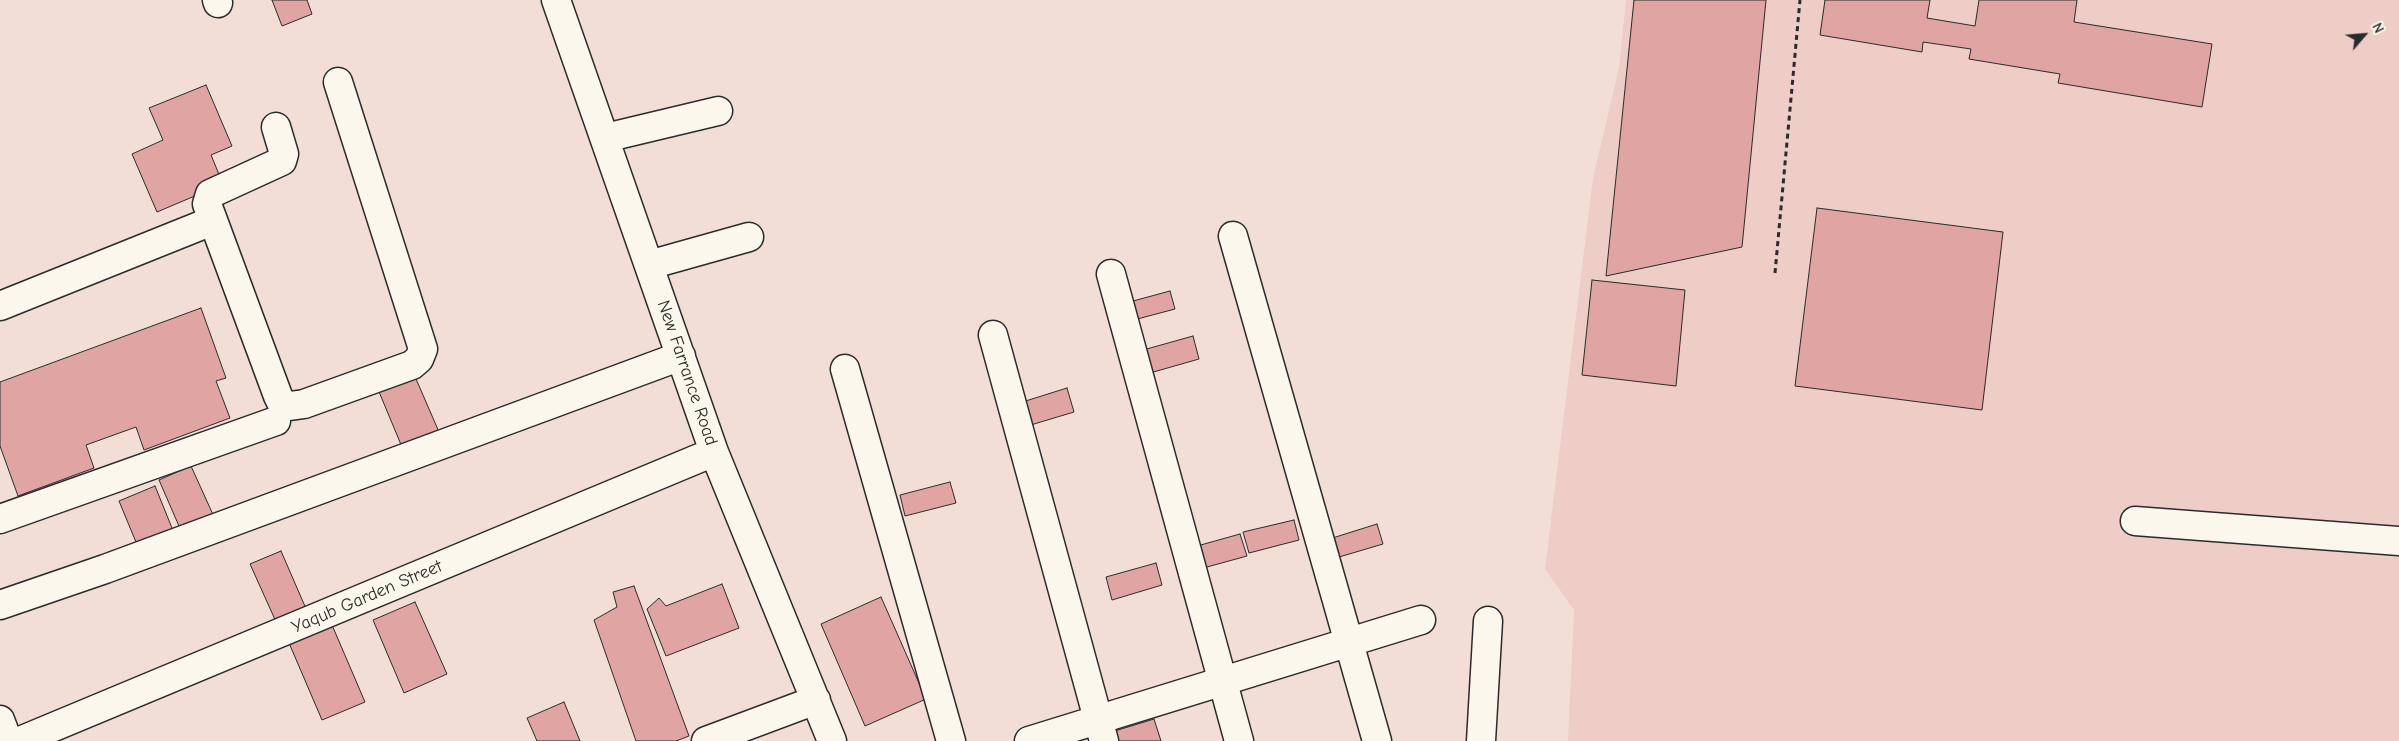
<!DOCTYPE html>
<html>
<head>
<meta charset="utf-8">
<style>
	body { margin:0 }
	#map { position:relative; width:2399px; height:741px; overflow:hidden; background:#f3ded6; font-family:"Comic Neue",sans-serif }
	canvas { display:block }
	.north { position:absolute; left:2339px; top:10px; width:50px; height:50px; -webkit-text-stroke:4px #fbf7ec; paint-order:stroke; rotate:63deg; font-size:14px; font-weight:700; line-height:20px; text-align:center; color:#2b2b2b }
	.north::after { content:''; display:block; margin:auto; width:18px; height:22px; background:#2b2b2b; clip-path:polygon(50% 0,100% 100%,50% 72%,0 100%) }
</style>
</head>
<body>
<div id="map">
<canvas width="2399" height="741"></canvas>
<div class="north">N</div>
</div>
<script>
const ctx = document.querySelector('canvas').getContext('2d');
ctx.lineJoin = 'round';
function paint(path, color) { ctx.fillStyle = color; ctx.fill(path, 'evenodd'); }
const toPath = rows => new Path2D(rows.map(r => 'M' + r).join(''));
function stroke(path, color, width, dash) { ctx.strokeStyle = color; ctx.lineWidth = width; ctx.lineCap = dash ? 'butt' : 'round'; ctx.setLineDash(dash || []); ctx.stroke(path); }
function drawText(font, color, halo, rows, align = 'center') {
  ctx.font = font + ' "Comic Neue",sans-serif'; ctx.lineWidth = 4; ctx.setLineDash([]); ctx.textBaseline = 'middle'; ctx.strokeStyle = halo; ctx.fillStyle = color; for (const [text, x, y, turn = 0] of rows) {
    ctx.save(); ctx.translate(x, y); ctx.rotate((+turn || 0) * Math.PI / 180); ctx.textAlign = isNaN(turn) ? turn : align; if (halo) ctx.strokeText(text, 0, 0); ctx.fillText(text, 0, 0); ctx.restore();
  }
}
const built = toPath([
	[1626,0,2399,0,2399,741,1568,741,1574,610,1545,569,1593,178,1619,68]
]);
const building = toPath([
	[272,0,307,0,312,14,282,26,272,0],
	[1634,0,1766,0,1742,247,1606,276,1634,0],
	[1825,0,1930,0,1927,18,1975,26,1979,0,2077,0,2074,22,2212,44,2202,107,2058,83,2060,74,1969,59,1971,49,1923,42,1922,52,1820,35,1825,0],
	[206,85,232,146,211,155,223,184,157,212,132,154,163,140,149,108,206,85],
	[1817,208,2003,232,1982,410,1795,386,1817,208],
	[1592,280,1685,290,1676,386,1582,375,1592,280],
	[1170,291,1175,309,1126,322,1122,304,1170,291],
	[201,308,226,378,216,381,230,418,144,450,136,427,86,445,94,468,18,496,0,446,0,382,201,308],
	[1193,336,1199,359,1143,375,1136,352,1193,336],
	[413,372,439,432,402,447,377,387,413,372],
	[1067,388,1074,412,1024,427,1016,404,1067,388],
	[191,466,215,519,182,533,159,480,191,466],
	[950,482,956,503,905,516,900,495,950,482],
	[155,486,174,533,138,547,119,501,155,486],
	[1294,520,1299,540,1249,553,1243,532,1294,520],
	[1377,524,1383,544,1329,560,1323,541,1377,524],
	[1240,534,1247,556,1196,570,1190,548,1240,534],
	[281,551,307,611,277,624,250,564,281,551],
	[1156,563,1162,585,1112,600,1106,577,1156,563],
	[722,584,739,628,666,656,647,609,659,598,666,606,722,584],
	[634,586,689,736,676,741,636,741,594,620,617,607,613,592,634,586],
	[881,597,926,699,865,726,821,624,881,597],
	[415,602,447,674,404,693,373,620,415,602],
	[332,625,365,702,322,720,289,643,332,625],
	[564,702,580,741,537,741,527,718,564,702],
	[1154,719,1161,741,1107,741,1105,734,1154,719]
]);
const path = toPath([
	[1775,273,1800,0]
]);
const minor = toPath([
	[217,0,218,3],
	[556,0,714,452,832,741],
	[276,127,284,154,282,161,210,194,207,204,278,396,281,402,290,406,304,404,412,365,419,359,423,349,338,82],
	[605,138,718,111],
	[1233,236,1377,741],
	[649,265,749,237],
	[1111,274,1239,741],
	[0,306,212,221],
	[993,335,1104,741],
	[845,369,951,741],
	[0,519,276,421],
	[2135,521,2399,541],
	[0,605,105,569,681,356],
	[20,741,714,452],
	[706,741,816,700],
	[1029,741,1421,620],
	[1481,741,1488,621]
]);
const major = toPath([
	[0,720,8,741]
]);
const streetNames = [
	["New Farrance Road",687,373,71],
	["Yaqub Garden Street",367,597,-23]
];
paint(built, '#edcdc6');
paint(building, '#e0a5a2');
stroke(building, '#2b2b2b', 1);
stroke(minor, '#2b2b2b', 31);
stroke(major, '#2b2b2b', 31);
stroke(path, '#2b2b2b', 3, [5, 4]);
stroke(minor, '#fbf7ec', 28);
stroke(major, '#fbf7ec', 28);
drawText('18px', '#2b2b2b', '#fbf7ec', streetNames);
</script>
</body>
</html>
